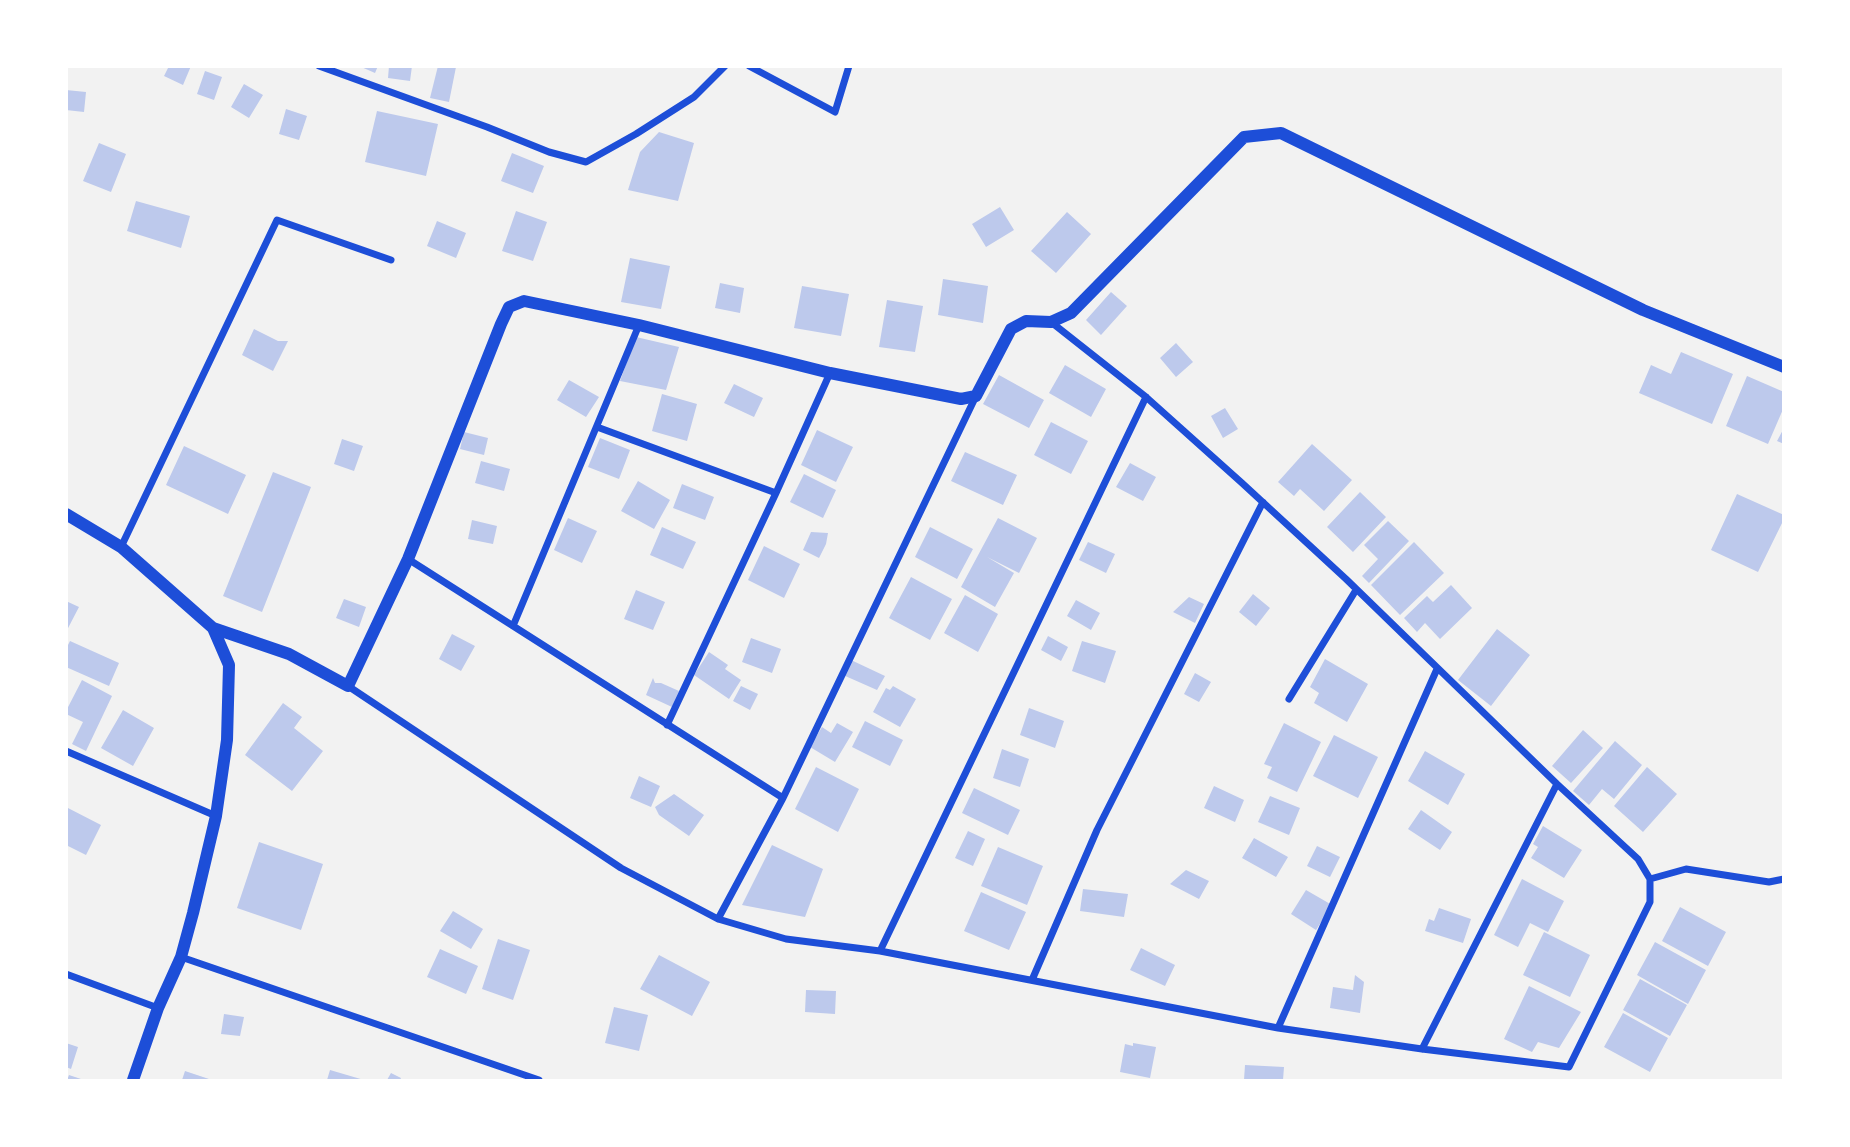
<!DOCTYPE html>
<html>
<head>
<meta charset="utf-8">
<style>
	body { margin:0 }
	#map { position:relative; width:1850px; height:1147px; overflow:hidden; background:#f2f2f2; font-family:"PT Serif",serif }
	canvas { display:block }
	.frame { position:absolute; inset:0; border:68px solid #fff; pointer-events:none }
</style>
</head>
<body>
<div id="map">
<canvas width="1850" height="1147"></canvas>
<div class="frame"></div>
</div>
<script>
const ctx = document.querySelector('canvas').getContext('2d');
ctx.lineJoin = 'round';
function paint(path, color) { ctx.fillStyle = color; ctx.fill(path, 'evenodd'); }
const toPath = rows => new Path2D(rows.map(r => 'M' + r).join(''));
function stroke(path, color, width, dash) { ctx.strokeStyle = color; ctx.lineWidth = width; ctx.lineCap = dash ? 'butt' : 'round'; ctx.setLineDash(dash || []); ctx.stroke(path); }
const building = toPath([
	[169,66,191,66,183,85,164,76],
	[359,66,378,66,375,73],
	[389,66,412,66,410,81,388,78],
	[438,66,456,67,449,102,430,98],
	[205,71,222,77,214,100,197,94],
	[244,84,263,95,249,118,231,107],
	[66,90,86,92,84,112,66,110],
	[286,109,307,116,299,140,279,134],
	[377,111,438,124,426,176,365,162],
	[659,132,694,143,678,201,628,190,640,152],
	[99,143,126,154,111,192,83,181],
	[512,153,544,166,533,193,501,181],
	[136,201,190,216,181,248,127,231],
	[1000,207,1014,230,986,247,972,224],
	[516,211,547,222,533,261,502,251],
	[1067,212,1091,234,1056,273,1031,251],
	[437,221,466,233,456,258,427,246],
	[630,258,670,266,661,309,621,302],
	[943,279,988,286,983,323,938,315],
	[720,283,744,288,740,313,715,308],
	[802,286,849,294,841,336,794,328],
	[1111,292,1127,306,1101,335,1086,320],
	[887,300,923,306,915,352,879,347],
	[254,329,278,341,288,341,273,371,242,355],
	[636,337,679,347,666,390,620,381],
	[1176,343,1193,362,1176,377,1160,358],
	[1681,352,1733,374,1712,424,1639,393,1651,365,1671,374],
	[1065,365,1106,389,1091,417,1049,393],
	[999,375,1044,400,1029,428,983,404],
	[1747,376,1784,392,1784,407,1768,444,1726,426],
	[569,380,599,397,586,417,557,400],
	[734,384,763,398,754,417,724,403],
	[662,394,697,404,687,441,652,431],
	[1225,408,1238,429,1223,438,1211,416],
	[1051,422,1088,441,1071,474,1034,455],
	[1784,428,1784,444,1777,441],
	[817,430,853,447,836,482,801,465],
	[464,432,488,438,484,455,460,449],
	[600,438,630,450,619,479,588,467],
	[342,439,363,446,354,471,334,464],
	[1312,444,1352,480,1324,511,1300,489,1294,496,1278,482],
	[184,446,246,475,228,514,166,485],
	[965,452,1017,475,1003,505,951,481],
	[481,461,510,469,504,491,475,483],
	[1130,463,1156,477,1143,501,1116,487],
	[273,472,311,487,262,612,223,596],
	[804,474,836,490,823,518,790,502],
	[638,481,670,500,654,529,621,511],
	[682,484,714,497,705,520,673,508],
	[1360,492,1386,517,1353,552,1327,527],
	[1737,494,1784,515,1784,519,1758,572,1711,550],
	[568,518,597,531,582,563,554,550],
	[998,518,1037,538,1019,573,987,557,1014,573,995,607,961,587],
	[472,520,497,526,493,544,468,539],
	[1388,521,1409,541,1369,583,1362,576,1378,559,1364,545],
	[662,527,696,542,683,569,650,555],
	[930,527,973,549,957,579,915,557],
	[811,532,828,533,826,544,819,558,803,550],
	[1088,542,1115,554,1106,573,1079,560],
	[1414,542,1444,573,1400,615,1371,585],
	[764,546,800,564,784,598,748,580],
	[911,577,952,599,930,640,889,618],
	[1451,585,1472,608,1440,639,1425,623,1417,632,1404,618,1427,596,1433,602],
	[636,590,665,602,653,630,624,619],
	[1253,594,1270,608,1256,626,1239,612],
	[965,595,998,614,978,652,944,633],
	[1189,597,1204,604,1195,623,1173,612],
	[344,599,366,607,359,627,336,618],
	[1076,600,1100,613,1091,630,1067,616],
	[66,601,79,607,66,632],
	[1497,629,1530,655,1491,706,1458,680],
	[452,634,475,646,461,671,439,659],
	[1048,636,1068,647,1061,661,1041,650],
	[751,638,781,649,772,673,742,662],
	[70,641,119,663,109,686,66,667,66,649],
	[1082,641,1116,651,1105,683,1072,671],
	[709,652,728,665,725,669,741,680,729,699,694,675],
	[1325,659,1368,684,1347,722,1314,703,1319,693,1310,687],
	[851,660,885,676,877,690,843,675],
	[1195,673,1211,682,1199,702,1184,694],
	[653,678,655,683,661,683,679,691,672,707,646,695],
	[82,680,112,696,86,751,72,744,83,722,66,714,66,711],
	[741,686,758,694,750,710,733,701],
	[893,686,916,699,900,727,873,712,886,688,890,690],
	[283,703,302,717,294,728,323,751,292,791,245,755],
	[1029,708,1064,721,1055,748,1020,735],
	[123,710,154,728,133,766,101,748],
	[865,721,903,740,890,766,852,747],
	[837,723,853,732,835,762,810,747,822,727,831,733],
	[1284,723,1321,742,1297,792,1267,778,1272,767,1264,764],
	[1583,730,1603,748,1571,783,1552,766],
	[1334,735,1378,757,1358,798,1313,776],
	[1615,741,1642,765,1614,799,1602,789,1589,805,1573,791],
	[1002,749,1029,759,1020,787,993,778],
	[1425,751,1465,774,1448,805,1408,781],
	[816,767,859,789,838,832,795,809],
	[1647,767,1677,794,1643,832,1614,806],
	[639,776,660,786,651,807,630,798],
	[1214,786,1244,800,1235,822,1204,808],
	[974,788,1020,810,1008,835,962,813],
	[674,794,704,815,689,836,659,815,655,807],
	[1270,796,1300,808,1289,835,1258,822],
	[66,807,101,825,86,855,66,845],
	[1421,810,1452,832,1440,850,1408,829],
	[1543,826,1582,850,1564,878,1531,858,1538,847,1533,844],
	[968,831,985,839,973,866,955,858],
	[1254,838,1288,857,1276,877,1242,858],
	[259,842,323,864,301,930,237,908],
	[772,845,823,869,805,917,742,905],
	[1317,846,1340,857,1330,877,1307,866],
	[998,847,1043,866,1027,905,981,886],
	[1186,870,1209,881,1199,899,1170,884],
	[1522,879,1564,901,1548,932,1530,923,1518,947,1494,935],
	[1083,889,1128,894,1124,917,1080,911],
	[1306,890,1332,905,1316,930,1291,914],
	[981,892,1026,912,1009,950,964,931],
	[1680,907,1726,932,1708,966,1662,941],
	[1439,908,1471,919,1463,943,1425,931,1429,919,1434,921],
	[453,911,483,929,471,949,440,931],
	[1544,932,1590,955,1570,997,1523,975],
	[498,939,530,950,513,1000,482,989],
	[1655,942,1706,970,1688,1004,1637,975],
	[1141,948,1175,965,1165,986,1130,970],
	[440,949,478,966,466,994,427,977],
	[659,955,710,982,692,1016,640,989],
	[1355,975,1364,982,1360,1013,1330,1008,1333,987,1353,990],
	[1640,979,1687,1005,1670,1036,1623,1010],
	[1529,986,1581,1012,1559,1048,1538,1042,1532,1052,1504,1039],
	[806,990,836,991,835,1014,805,1012],
	[614,1007,648,1015,639,1051,605,1043],
	[1623,1013,1668,1038,1650,1072,1604,1047],
	[224,1014,244,1017,240,1036,221,1034],
	[66,1043,78,1047,71,1069,66,1067],
	[1133,1043,1156,1047,1150,1078,1120,1072,1125,1044,1133,1046],
	[1245,1065,1284,1067,1283,1080,1244,1080],
	[330,1070,364,1080,327,1080],
	[185,1071,212,1080,182,1080],
	[391,1073,401,1078,400,1080,387,1080],
	[69,1075,84,1080,67,1080]
]);
const minor = toPath([
	[319,66,487,127,549,152,586,162,636,134,694,97,725,66],
	[749,66,835,112,849,66],
	[597,427,776,493],
	[121,547,277,220,391,260],
	[408,559,783,798],
	[513,626,639,325],
	[348,686,621,868,718,919,786,939,880,951,1278,1028,1422,1049,1569,1067,1650,902,1650,879,1638,859,1557,784,1346,579,1242,483,1146,397,1051,322],
	[1289,699,1356,590],
	[667,725,776,493,830,373],
	[66,751,216,816],
	[1650,879,1686,869,1769,882,1784,879],
	[718,919,783,798,976,396],
	[880,951,1146,397],
	[181,957,539,1080],
	[66,974,158,1008],
	[1032,980,1097,830,1263,502],
	[1278,1028,1437,669],
	[1422,1049,1557,784]
]);
const tertiary = toPath([
	[66,514,121,547,213,628,289,654,348,686,408,559,501,324,509,307,524,301,639,325,830,373,961,399,976,396,1011,329,1026,321,1051,322,1071,313,1244,137,1281,133,1643,310,1784,367],
	[133,1080,158,1008,181,957,193,913,216,816,227,740,229,665,213,628]
]);
paint(building, '#bdc9ec');
stroke(minor, '#1d4ed8', 7);
stroke(tertiary, '#1d4ed8', 12);
</script>
</body>
</html>
